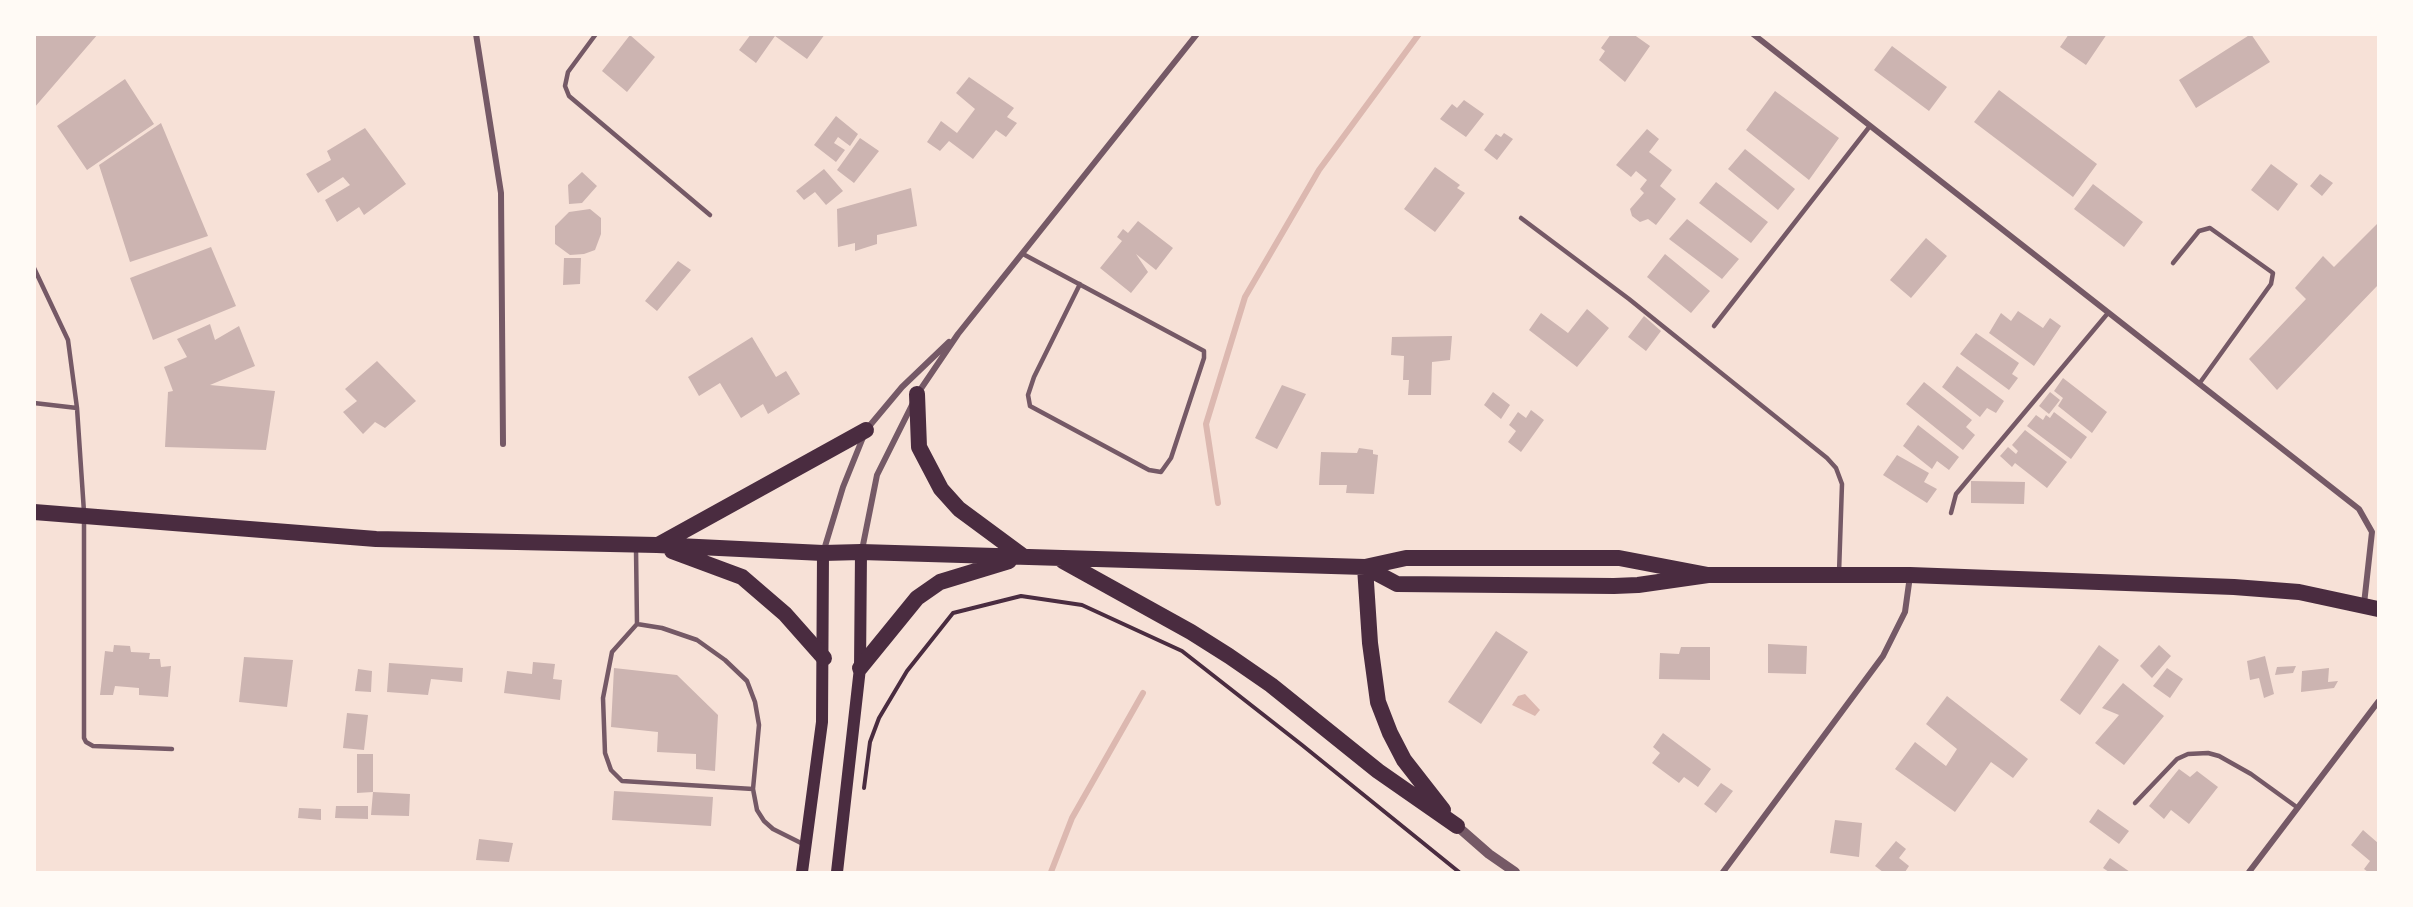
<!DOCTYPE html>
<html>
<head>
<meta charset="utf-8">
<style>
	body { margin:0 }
	#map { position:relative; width:2413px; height:907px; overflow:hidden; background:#f7e1d7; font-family:Lato,sans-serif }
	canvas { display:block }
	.frame { position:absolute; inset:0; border:36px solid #fffaf5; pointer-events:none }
</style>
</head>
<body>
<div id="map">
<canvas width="2413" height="907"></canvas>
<div class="frame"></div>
</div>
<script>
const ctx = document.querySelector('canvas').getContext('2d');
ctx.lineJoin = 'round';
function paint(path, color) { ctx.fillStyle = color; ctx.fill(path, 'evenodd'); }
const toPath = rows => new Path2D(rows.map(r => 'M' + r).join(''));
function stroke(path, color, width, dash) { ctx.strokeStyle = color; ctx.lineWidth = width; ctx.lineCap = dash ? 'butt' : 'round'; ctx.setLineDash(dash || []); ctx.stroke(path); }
const water = toPath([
	[1525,694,1540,710,1535,716,1512,705,1518,696]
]);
const stream = toPath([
	[1218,503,1206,424,1245,297,1319,170,1419,34],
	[1051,872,1072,818,1143,693]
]);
const building = toPath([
	[34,34,98,34,34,108],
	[751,34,825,34,807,59,775,36,756,63,739,50],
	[1611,34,1633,34,1650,46,1625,82,1599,60,1605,51,1601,48],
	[2069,34,2107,34,2086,65,2060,47],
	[2251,34,2270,62,2196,108,2179,80],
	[630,35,655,57,627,92,602,71],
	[1892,46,1947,87,1929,111,1874,70],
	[969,77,1014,108,1007,117,1017,123,1006,137,996,130,973,159,949,141,940,151,927,142,941,121,957,133,975,109,956,93],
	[125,79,154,124,87,170,57,126],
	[1999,90,2097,164,2073,197,1974,122],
	[1775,91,1839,138,1809,180,1746,130],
	[1464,100,1484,114,1466,137,1440,119,1452,104,1457,108],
	[836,116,858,134,850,146,838,137,834,143,845,150,836,162,814,145],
	[161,123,208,236,130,262,99,165],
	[365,128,406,184,364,215,359,207,337,222,325,200,350,185,343,177,318,193,306,174,331,160,327,151],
	[1647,129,1659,139,1649,152,1672,170,1660,186,1676,199,1656,225,1648,219,1640,222,1632,216,1630,209,1644,193,1640,189,1647,180,1636,171,1631,177,1616,165],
	[1504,133,1513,139,1497,160,1484,150,1496,134,1501,137],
	[860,138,879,151,854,183,837,170],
	[1745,149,1795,189,1778,210,1728,169],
	[2271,164,2298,184,2278,211,2251,190],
	[1435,167,1460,185,1457,188,1465,193,1435,232,1404,209],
	[824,169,843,191,826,205,815,192,804,200,796,191],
	[582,172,597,186,582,203,569,204,568,185],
	[2320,174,2333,183,2322,196,2310,186],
	[1716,182,1768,222,1751,243,1699,203],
	[2093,184,2143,222,2124,247,2074,209],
	[911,188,917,226,877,235,877,244,855,251,855,243,838,247,837,209],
	[590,209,601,218,601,234,595,250,584,254,570,255,555,244,555,226,569,212],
	[1687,219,1739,259,1722,279,1669,239],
	[1138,221,1173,248,1156,270,1136,254,1148,272,1131,293,1100,268,1122,241,1117,237,1123,229,1128,233],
	[2378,223,2378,285,2277,390,2249,359,2306,299,2295,288,2323,256,2334,267],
	[1926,238,1947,256,1911,298,1890,280],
	[211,247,236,306,153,340,130,278],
	[1665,254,1710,291,1691,313,1647,277],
	[564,258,581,258,580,284,563,285],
	[678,261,691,270,657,311,645,301],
	[1587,309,1609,328,1577,367,1529,330,1541,313,1568,333],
	[2018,311,2043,328,2050,318,2061,326,2034,366,1989,333,2001,313,2011,321],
	[1644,316,1661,331,1646,351,1628,337],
	[210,324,215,340,239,326,255,366,210,385,275,391,266,450,165,447,168,392,173,391,164,367,187,357,177,339],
	[1976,333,2019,363,2012,374,2018,378,2009,390,1960,354],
	[1452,336,1450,360,1432,362,1431,395,1408,395,1409,380,1403,380,1404,356,1391,355,1392,337],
	[752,337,776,377,786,371,800,394,768,414,763,404,741,418,720,383,699,396,688,377],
	[377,361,416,401,385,428,375,422,363,434,343,412,357,401,345,389],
	[1957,366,2004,401,1996,413,1987,408,1980,417,1942,387],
	[2063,378,2107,412,2092,433,2058,406,2063,398,2054,391],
	[1924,382,1972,420,1966,427,1975,435,1963,450,1906,404],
	[1282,385,1306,394,1277,449,1255,438],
	[1493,392,1510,405,1501,419,1484,405],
	[2050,392,2060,400,2049,414,2039,406],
	[1531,410,1544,420,1521,452,1508,442,1516,431,1509,425,1518,412,1526,418],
	[2054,412,2087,437,2071,459,2027,426,2036,415,2043,420,2046,415,2050,418],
	[1918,425,1959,457,1949,470,1937,461,1932,469,1903,446],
	[2025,430,2067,462,2047,488,2015,463,2012,467,2000,456,2008,447,2016,454,2018,451,2012,445],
	[1359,448,1373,450,1373,454,1378,455,1374,494,1346,493,1347,485,1319,485,1321,452,1357,453],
	[1897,455,1929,473,1924,482,1937,489,1927,503,1883,475],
	[1971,481,2025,482,2024,504,1971,503],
	[1496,631,1528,652,1481,724,1448,702],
	[1768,644,1807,646,1806,674,1768,673],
	[114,645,130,646,131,652,150,653,149,659,160,659,161,667,171,666,168,697,139,695,139,688,115,686,113,695,100,695,105,651,113,652],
	[2099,645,2119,660,2080,715,2060,700],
	[2159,645,2171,656,2152,678,2140,666],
	[1681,647,1710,647,1710,680,1659,679,1660,653,1679,654],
	[2265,656,2274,694,2264,698,2259,678,2250,680,2247,661],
	[244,657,293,660,287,707,239,702],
	[533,662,555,664,553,679,562,680,560,700,504,693,507,671,532,674],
	[389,663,463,668,462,682,431,679,428,695,387,692],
	[2296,666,2293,673,2275,675,2277,667],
	[614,668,677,675,718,715,715,771,696,769,696,754,657,752,658,732,611,727],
	[2167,668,2183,679,2170,698,2153,686],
	[2329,668,2328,682,2338,681,2334,688,2301,692,2302,671],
	[358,669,372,671,371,692,355,691],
	[2123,683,2164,716,2124,765,2095,743,2119,715,2102,708],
	[1947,696,2028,759,2013,778,1991,762,1955,812,1895,769,1915,742,1946,766,1957,749,1926,724],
	[347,713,368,715,364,750,343,748],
	[1663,733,1711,769,1698,787,1684,777,1679,783,1652,763,1660,753,1653,747],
	[357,754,373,754,373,792,357,793],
	[2179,769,2190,777,2197,771,2218,787,2189,824,2171,810,2164,819,2149,806],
	[1721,783,1733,791,1716,813,1704,804],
	[614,791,713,797,711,826,612,820],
	[373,792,410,794,409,816,371,815],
	[336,806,368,806,368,819,335,818],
	[299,808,321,809,321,820,298,818],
	[2098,809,2129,831,2119,844,2089,822],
	[1835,820,1862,823,1859,857,1830,853],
	[2363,830,2378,843,2378,872,2368,872,2364,869,2370,861,2351,845],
	[479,839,513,843,509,862,476,860],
	[1896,841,1906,849,1899,858,1909,866,1905,872,1883,872,1875,866],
	[2110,858,2130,872,2109,872,2103,868]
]);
const path = toPath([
	[864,788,870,742,879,718,907,671,953,613,1021,596,1082,605,1182,651,1302,745,1459,872]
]);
const service = toPath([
	[596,34,568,72,565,86,569,96,710,215],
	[1521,218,1629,299,1827,458,1836,468,1842,484,1839,573],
	[1023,254,1204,351,1204,358,1171,458,1161,472,1149,470,1030,406,1028,395,1034,377,1080,284],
	[2173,263,2199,231,2210,228,2273,273,2271,284,2199,384],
	[34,268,68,340,77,408,84,512],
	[1714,326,1870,126],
	[34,403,77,408],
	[1951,513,1956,494,2108,313],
	[84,521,84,738,86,742,93,746,172,749],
	[636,549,637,624,662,628,697,640,725,660,747,681,755,702,759,725,753,789,757,810,764,821,773,829,805,845],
	[637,624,612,652,603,698,605,753,611,770,622,781,753,789],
	[2135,803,2177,759,2188,754,2208,753,2219,756,2251,774,2298,808]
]);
const minor = toPath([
	[476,34,501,193,503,444],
	[1753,34,2359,509,2372,532,2364,604],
	[918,393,958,334,1197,34],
	[862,550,877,475,913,403],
	[823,553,843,487,866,430,902,387,949,342],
	[1723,872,1883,656,1905,612,1910,576],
	[2249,872,2378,702]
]);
const tertiary = toPath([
	[1457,826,1489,854,1515,872]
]);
const secondary = toPath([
	[802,872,822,722,823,553],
	[837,872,860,668,861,552]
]);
const trunk = toPath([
	[917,394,919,447,941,489,959,509,1024,557],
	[34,512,376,539,657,545,823,553,861,552,1365,567,1406,558,1619,558,1708,575],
	[658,545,866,430],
	[672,551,742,577,785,614,824,658],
	[1063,561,1191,632,1229,656,1271,685,1378,771,1457,826],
	[1365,567,1397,584,1614,586,1638,585,1708,575,1910,575,2234,587,2299,592,2378,609],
	[1365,567,1370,643,1378,702,1390,733,1404,760,1443,810],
	[860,668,917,598,940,582,1009,561]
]);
paint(water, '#dcb8b0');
stroke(stream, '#dcb8b0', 6);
paint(building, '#ccb4b1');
stroke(path, '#4a2c40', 4);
stroke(service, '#755966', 4.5);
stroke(minor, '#755966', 6);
stroke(tertiary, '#755966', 10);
stroke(secondary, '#4a2c40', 12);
stroke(trunk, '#4a2c40', 16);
</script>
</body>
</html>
